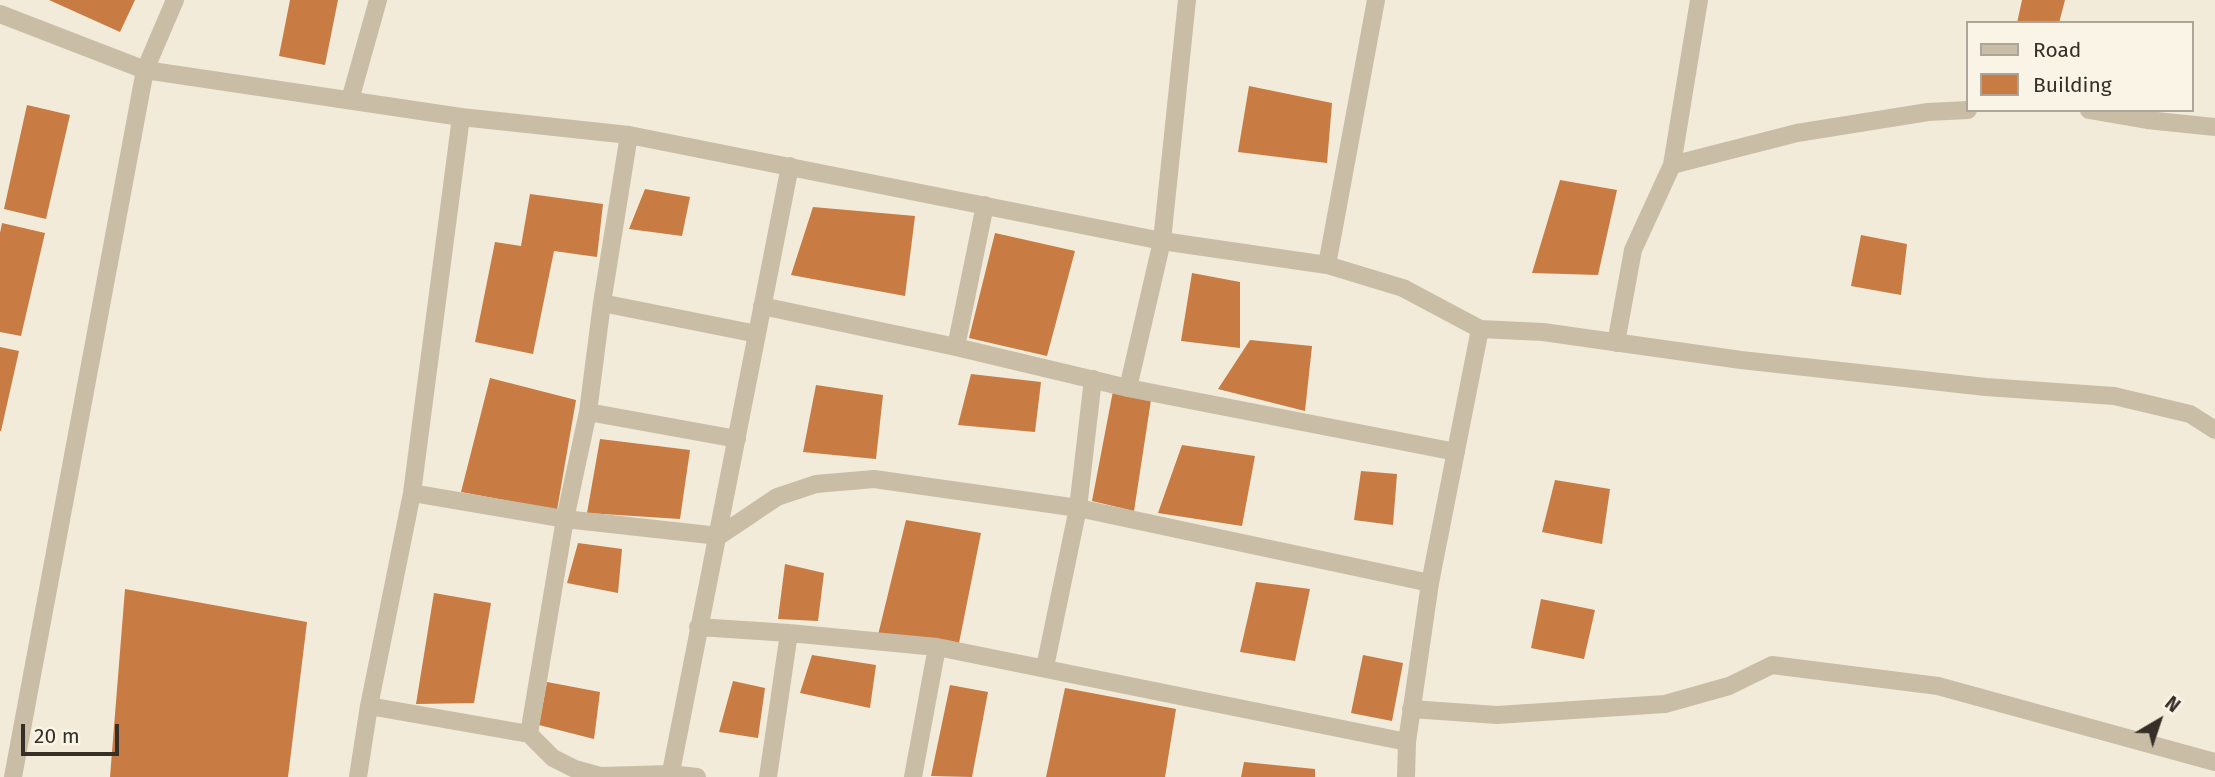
<!DOCTYPE html>
<style>
body{margin:0}
#map{position:relative;width:2215px;height:777px;overflow:hidden;background:#f2ebda;font-family:"Fira Sans",sans-serif}
canvas{display:block}
.legend{position:absolute;left:1966px;top:21px;width:228px;height:91px;box-sizing:border-box;background:#faf4e7;border:2px solid #aca59a;margin:0;padding:9px 12px;list-style:none;font-size:21px;color:#362f27}
.legend li{display:flex;align-items:center;gap:14px;height:35px}
.legend b{width:35px;border:2px solid #aca59a}
.north{position:absolute;left:2124px;top:686px;width:70px;height:70px;-webkit-text-stroke:5px #faf4e7;paint-order:stroke;rotate:39deg;font-size:19px;font-weight:700;line-height:28px;text-align:center;color:#362f27}
.north::after{content:'';display:block;margin:auto;width:24px;height:32px;background:#362f27;clip-path:polygon(50% 0,100% 100%,50% 72%,0 100%)}
.scale{position:absolute;left:21px;top:724px;width:98px;height:32px;box-sizing:border-box;border:4px solid #362f27;border-top:0;padding-left:9px;font-size:21px;line-height:24px;white-space:nowrap;color:#362f27;-webkit-text-stroke:5px #faf4e7;paint-order:stroke}
</style>
<div id="map">
<canvas width="2215" height="777"></canvas>
<ul class="legend">
<li><b style="height:9px;background:#cabda6"></b>Road</li>
<li><b style="height:19px;background:#c87b42"></b>Building</li>
</ul>
<div class="north">N</div>
<div class="scale">20 m</div>
</div>
<script>
const g = document.querySelector('canvas').getContext('2d');
g.lineJoin = 'round';
function fill(path, color) { g.fillStyle = color; g.fill(path, 'evenodd'); }
const poly = rows => new Path2D(rows.map(r => 'M' + r).join(''));
function strokePath(path, color, width, dash) { g.strokeStyle = color; g.lineWidth = width; g.lineCap = dash ? 'butt' : 'round'; g.setLineDash(dash || []); g.stroke(path); }
fill(poly([
 [49,0,135,0,120,32],
 [290,0,338,0,325,65,279,56],
 [2022,0,2065,0,2059,23,2017,23],
 [1249,86,1332,103,1327,163,1238,152],
 [27,105,70,115,46,219,4,209],
 [1560,180,1617,190,1598,275,1532,273],
 [645,189,690,197,682,236,629,229],
 [530,194,603,204,597,257,554,251,533,354,475,342,495,242,521,246],
 [813,207,915,216,905,296,791,275],
 [2,223,45,233,21,336,0,332,0,233],
 [995,233,1075,251,1047,356,969,338],
 [1861,235,1907,244,1901,295,1851,286],
 [1192,273,1240,282,1240,348,1181,341],
 [1250,340,1312,346,1305,411,1218,389],
 [0,347,19,351,1,431,0,431],
 [971,374,1041,382,1035,432,958,425],
 [490,378,576,400,557,510,461,492],
 [816,385,883,395,876,459,803,452],
 [1113,391,1151,400,1134,511,1092,501],
 [600,439,690,450,680,519,587,513],
 [1182,445,1255,456,1242,526,1158,513],
 [1361,471,1397,474,1393,525,1354,520],
 [1555,480,1610,489,1602,544,1542,532],
 [906,520,981,533,959,643,878,635],
 [578,543,622,549,618,593,567,583],
 [785,564,824,573,818,621,778,619],
 [1256,582,1310,589,1295,661,1240,652],
 [125,589,307,622,288,777,110,777],
 [434,593,491,603,474,703,416,704],
 [1541,599,1595,610,1584,659,1531,648],
 [812,655,876,665,870,708,800,693],
 [1363,655,1403,663,1392,721,1351,713],
 [733,681,765,688,758,738,719,732],
 [547,682,600,692,594,739,539,725],
 [950,685,988,692,972,777,931,776],
 [1065,688,1176,709,1165,777,1046,777],
 [1244,762,1315,769,1315,777,1241,777]
]), '#c87b42');
strokePath(poly([
 [0,14,145,70,461,117,629,135,1162,241,1327,265,1403,288,1480,329,1543,332,1741,360,1986,387,2114,396,2190,414,2215,430],
 [350,100,378,0],
 [2089,110,2147,120,2215,127],
 [1672,165,1797,133,1928,112,1968,110],
 [1327,265,1376,0],
 [602,303,757,334],
 [762,306,956,347,1128,388,1456,452],
 [1616,343,1633,250,1672,165,1699,0],
 [956,347,985,205],
 [1128,388,1162,241,1187,0],
 [588,412,737,439],
 [412,493,565,519,719,536,777,497,816,484,874,479,1078,508,1430,583],
 [698,627,789,633,937,647,1407,742],
 [1045,667,1078,508,1093,379],
 [369,706,529,734,553,758,575,769,600,776,670,774,697,777],
 [1411,709,1497,715,1665,704,1729,686,1772,665,1938,686,2215,762],
 [529,734,565,519,588,412,602,303,629,135],
 [13,777,145,70,175,0],
 [358,777,369,706,412,493,461,117],
 [670,777,790,166],
 [768,777,789,633],
 [913,777,937,647],
 [1406,777,1407,742,1430,583,1480,329]
]), '#cabda6', 18);
</script>
